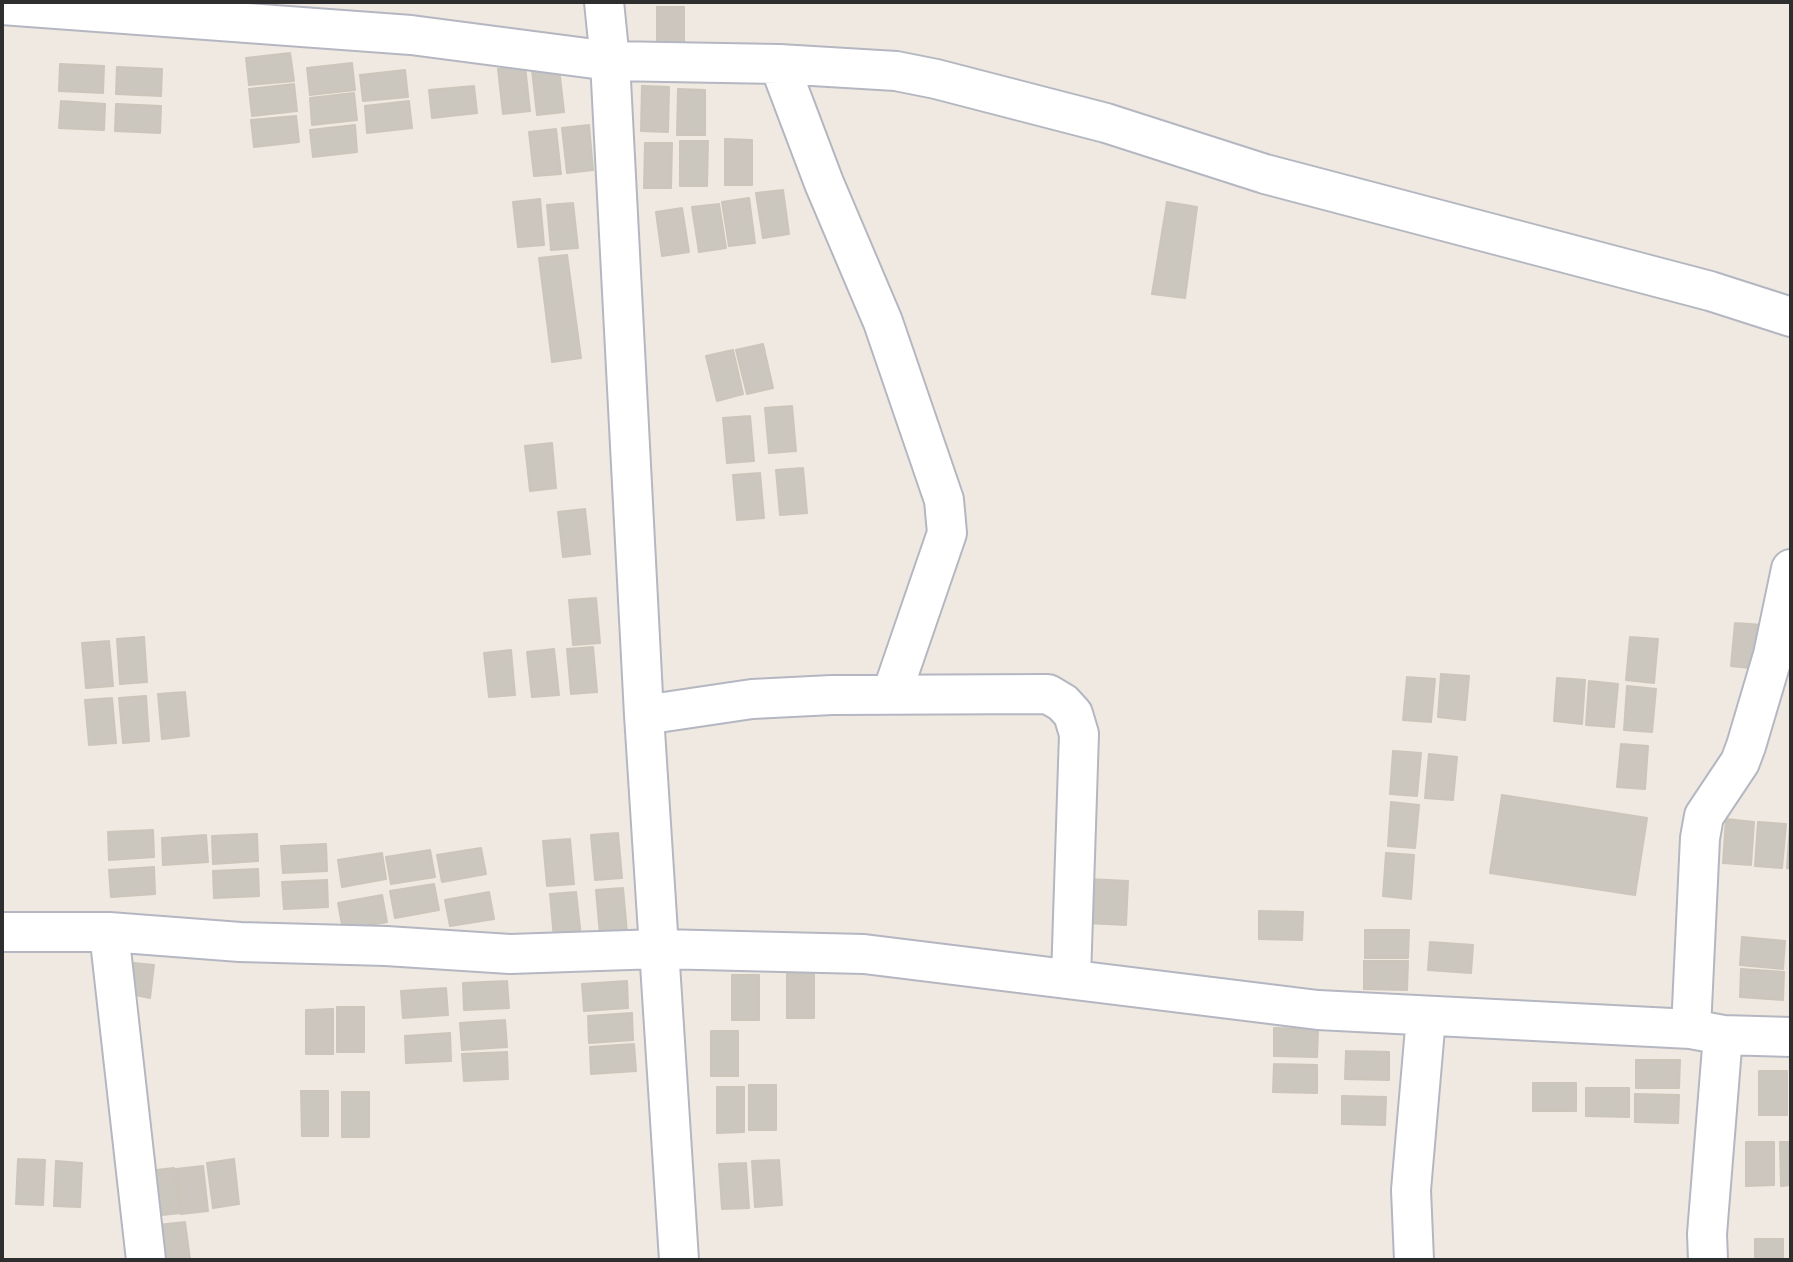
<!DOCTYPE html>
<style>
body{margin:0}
#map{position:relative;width:1793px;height:1262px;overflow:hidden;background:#efe9e1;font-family:"Varela Round",sans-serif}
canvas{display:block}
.frame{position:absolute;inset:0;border:4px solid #2e2e2e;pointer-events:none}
</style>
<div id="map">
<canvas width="1793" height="1262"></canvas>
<div class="frame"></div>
</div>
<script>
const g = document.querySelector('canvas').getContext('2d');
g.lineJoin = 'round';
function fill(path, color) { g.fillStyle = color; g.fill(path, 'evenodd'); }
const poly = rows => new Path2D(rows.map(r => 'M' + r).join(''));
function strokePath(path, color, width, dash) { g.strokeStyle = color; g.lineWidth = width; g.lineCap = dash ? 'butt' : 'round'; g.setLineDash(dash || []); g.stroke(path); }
const building = poly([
 [657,7,684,7,684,52,657,52,657,7],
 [290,53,294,81,249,85,246,58,290,53],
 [352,63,355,90,310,95,307,68,352,63],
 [60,64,104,66,103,93,59,91,60,64],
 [525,66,530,111,503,114,498,69,525,66],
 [117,67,162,69,161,96,116,94,117,67],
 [559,68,564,112,537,115,532,70,559,68],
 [405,70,408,97,363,101,360,75,405,70],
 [294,84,297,111,252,116,249,89,294,84],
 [474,86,477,113,432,118,429,90,474,86],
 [642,86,669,87,668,132,641,131,642,86],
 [678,89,705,90,705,135,677,135,678,89],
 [354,93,357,120,312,125,310,98,354,93],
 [61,101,105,104,104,130,59,128,61,101],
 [409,101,412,128,367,133,365,106,409,101],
 [116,104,161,106,160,133,115,131,116,104],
 [296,116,299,142,254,147,251,120,296,116],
 [355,125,357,152,313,157,310,130,355,125],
 [589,125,593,170,567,173,562,128,589,125],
 [556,129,561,174,534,176,529,132,556,129],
 [725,139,752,140,752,185,725,185,725,139],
 [680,141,708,141,707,186,680,186,680,141],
 [645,143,672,143,671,188,644,188,645,143],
 [783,190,789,234,763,238,756,193,783,190],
 [749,198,755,243,729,246,722,202,749,198],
 [540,199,544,245,518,247,513,202,540,199],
 [1167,202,1197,207,1185,298,1152,294,1167,202],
 [573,203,578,248,551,250,547,205,573,203],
 [719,204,726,248,699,252,692,207,719,204],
 [682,208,689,252,662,256,656,212,682,208],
 [567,255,581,358,552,362,539,258,567,255],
 [763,344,773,388,747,394,736,350,763,344],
 [733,350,743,394,717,401,706,356,733,350],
 [792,406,796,451,769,453,765,408,792,406],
 [750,416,754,461,727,463,723,418,750,416],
 [552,443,556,488,530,491,525,446,552,443],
 [803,468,807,513,780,515,776,470,803,468],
 [760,473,764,518,737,520,733,475,760,473],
 [585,509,590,554,563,557,558,512,585,509],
 [596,598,600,643,573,645,569,600,596,598],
 [1735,623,1763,625,1759,669,1731,666,1735,623],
 [144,637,147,682,120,684,117,639,144,637],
 [1630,637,1658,639,1654,683,1626,680,1630,637],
 [109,641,113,686,86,688,82,643,109,641],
 [593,647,597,692,571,694,567,649,593,647],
 [554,649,559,695,532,697,527,652,554,649],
 [511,650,515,695,489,697,484,653,511,650],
 [1441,674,1469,676,1465,720,1438,717,1441,674],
 [1407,677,1435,679,1431,722,1403,720,1407,677],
 [1557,678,1585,680,1582,724,1554,721,1557,678],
 [1589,681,1618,684,1614,727,1586,725,1589,681],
 [1627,686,1656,689,1652,732,1624,730,1627,686],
 [185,692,189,736,162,739,158,694,185,692],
 [146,696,149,741,123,743,119,698,146,696],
 [112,698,116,743,89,745,85,700,112,698],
 [1621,744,1648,746,1645,789,1617,787,1621,744],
 [1393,751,1421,753,1417,796,1390,794,1393,751],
 [1429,754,1457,757,1453,800,1425,798,1429,754],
 [1502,795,1647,818,1635,895,1490,873,1502,795],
 [1391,802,1419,805,1415,848,1388,846,1391,802],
 [1726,819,1754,822,1751,865,1723,863,1726,819],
 [1758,822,1786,824,1782,868,1755,866,1758,822],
 [1790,825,1791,825,1791,869,1787,868,1790,825],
 [153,830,154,857,109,860,108,832,153,830],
 [618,833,622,878,595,880,591,835,618,833],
 [257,834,258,861,213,864,212,836,257,834],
 [206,835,208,862,163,865,162,838,206,835],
 [570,839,574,884,547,886,543,841,570,839],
 [326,844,327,871,283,873,281,846,326,844],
 [481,848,486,874,442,882,437,855,481,848],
 [430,850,435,877,391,884,386,857,430,850],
 [382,853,386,879,342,887,338,860,382,853],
 [1386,853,1414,855,1411,899,1383,896,1386,853],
 [154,867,155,894,111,897,109,870,154,867],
 [258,869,259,896,214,898,213,871,258,869],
 [1087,879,1128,881,1126,925,1086,923,1087,879],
 [327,880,328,907,284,909,282,882,327,880],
 [434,884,439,910,395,918,390,891,434,884],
 [623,888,627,933,600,935,596,890,623,888],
 [489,892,494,919,450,926,445,900,489,892],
 [576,892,581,937,554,939,550,894,576,892],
 [382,895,387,922,343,930,338,903,382,895],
 [1259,911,1303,912,1302,940,1259,939,1259,911],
 [1365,930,1409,930,1408,958,1365,958,1365,930],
 [1742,937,1785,941,1783,969,1740,965,1742,937],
 [1430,942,1473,945,1471,973,1428,970,1430,942],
 [1364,961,1408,961,1407,990,1364,989,1364,961],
 [123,962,154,965,150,998,121,992,123,962],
 [1741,969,1784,972,1783,1000,1740,997,1741,969],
 [787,973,814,973,814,1018,787,1018,787,973],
 [732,975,759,975,759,1020,732,1020,732,975],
 [507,981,509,1008,464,1010,463,983,507,981],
 [627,981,628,1008,584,1011,582,984,627,981],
 [446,988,448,1015,403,1018,401,991,446,988],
 [337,1007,364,1007,364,1052,337,1052,337,1007],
 [333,1009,333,1054,306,1054,306,1010,333,1009],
 [632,1013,633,1040,589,1043,588,1016,632,1013],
 [505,1020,507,1047,462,1050,460,1023,505,1020],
 [1274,1028,1318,1029,1317,1057,1274,1056,1274,1028],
 [711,1031,738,1031,738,1076,711,1076,711,1031],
 [450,1033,451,1061,406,1063,405,1036,450,1033],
 [634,1044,636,1071,591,1074,590,1047,634,1044],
 [1346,1051,1389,1052,1389,1080,1345,1079,1346,1051],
 [507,1052,508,1079,464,1081,462,1054,507,1052],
 [1636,1060,1680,1060,1679,1088,1636,1088,1636,1060],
 [1274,1064,1317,1065,1317,1093,1273,1092,1274,1064],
 [1759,1071,1787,1071,1787,1115,1759,1115,1759,1071],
 [1533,1083,1576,1083,1576,1111,1533,1111,1533,1083],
 [749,1085,776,1085,776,1130,749,1130,749,1085],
 [717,1087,744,1087,744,1132,717,1133,717,1087],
 [1586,1088,1629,1088,1629,1117,1586,1116,1586,1088],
 [301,1091,328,1091,328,1136,302,1136,301,1091],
 [342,1092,369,1092,369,1137,342,1137,342,1092],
 [1635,1094,1679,1095,1678,1123,1635,1122,1635,1094],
 [1342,1096,1386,1097,1385,1125,1342,1124,1342,1096],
 [1746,1142,1774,1142,1774,1185,1746,1186,1746,1142],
 [1780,1142,1791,1142,1791,1185,1781,1186,1780,1142],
 [18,1159,45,1160,43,1205,16,1204,18,1159],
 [234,1159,239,1204,213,1208,207,1163,234,1159],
 [779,1160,782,1205,755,1207,752,1161,779,1160],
 [56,1161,82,1163,80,1207,54,1206,56,1161],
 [746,1163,749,1208,722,1209,719,1164,746,1163],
 [203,1166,208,1211,181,1214,176,1169,203,1166],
 [174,1168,180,1213,153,1216,147,1171,174,1168],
 [185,1222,190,1260,163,1260,158,1225,185,1222],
 [1755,1239,1783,1239,1783,1260,1755,1260,1755,1239]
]);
fill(building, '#cbc7bf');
strokePath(building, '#cbc5ba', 2);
const minor = poly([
 [604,2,610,61,644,715,679,1260],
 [2,5,411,35,610,61,779,64,896,71,936,79,1106,123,1265,174,1710,291,1791,317],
 [779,64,824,183,883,322,944,500,947,533,892,693],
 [644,715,752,699,832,695,1048,694,1063,703,1073,714,1079,734,1071,978],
 [2,932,109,932,240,942,386,946,510,954,659,949,864,954,1318,1010,1691,1029,1723,1035,1791,1037],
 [109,932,146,1260],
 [1691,1029,1700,838,1704,816,1740,762,1746,746,1773,655,1791,569],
 [1414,1260,1411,1190,1426,1017],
 [1708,1260,1707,1234,1723,1035]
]);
strokePath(minor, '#b4b7c1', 42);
strokePath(minor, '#fff', 38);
</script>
